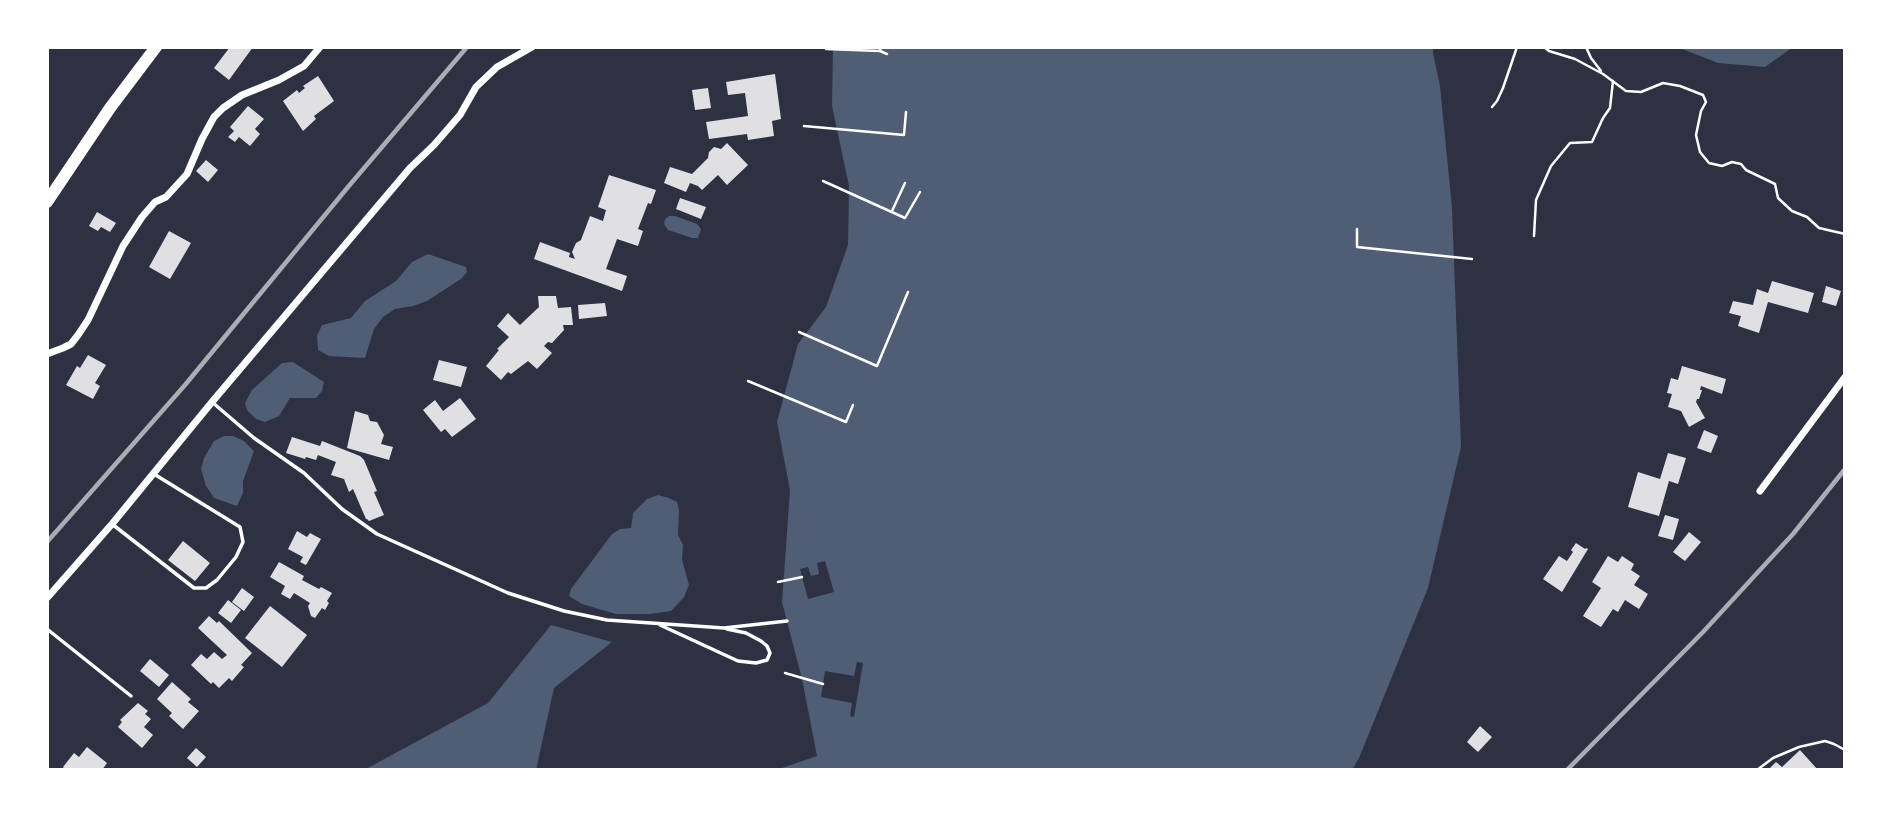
<!DOCTYPE html>
<style>
body{margin:0}
#map{position:relative;width:1892px;height:817px;overflow:hidden;background:#2d3142;font-family:"PT Serif",serif}
canvas{display:block}
.frame{position:absolute;inset:0;border:49px solid #fff;pointer-events:none}
</style>
<div id="map">
<canvas width="1892" height="817"></canvas>
<div class="frame"></div>
</div>
<script>
const g = document.querySelector('canvas').getContext('2d');
g.lineJoin = 'round';
function fill(path, color) { g.fillStyle = color; g.fill(path, 'evenodd'); }
const poly = rows => new Path2D(rows.map(r => 'M' + r).join(''));
function strokePath(path, color, width, dash) { g.strokeStyle = color; g.lineWidth = width; g.lineCap = dash ? 'butt' : 'round'; g.setLineDash(dash || []); g.stroke(path); }
fill(poly([
 [833,47,1433,47,1433,53,1440,86,1452,208,1461,447,1428,588,1359,758,1352,770,776,770,817,756,802,679,782,602,790,490,777,422,798,344,826,307,848,245,849,186,832,106],
 [1677,47,1793,47,1765,67,1718,63],
 [669,216,675,216,697,224,701,229,698,238,692,238,668,230,664,224,665,219],
 [428,254,466,267,467,272,461,279,427,301,413,306,395,309,383,317,374,329,365,358,329,356,318,350,317,336,322,325,351,318,365,301,396,281,412,262],
 [293,362,324,382,322,391,316,398,290,398,279,416,265,422,256,419,247,410,245,403,252,390,282,363],
 [224,436,233,436,244,441,254,451,243,481,243,493,237,506,214,498,206,486,201,469,204,458,214,441],
 [658,495,669,498,677,502,679,510,678,535,683,545,682,560,689,585,684,597,671,611,650,614,616,614,582,604,569,596,571,589,612,534,620,529,631,528,633,513,647,499],
 [551,625,612,642,554,688,536,770,364,770,488,703]
]), '#4f5d75');
fill(poly([
 [825,561,834,592,808,599,800,569,808,567,811,576,819,574,817,563],
 [857,662,863,663,854,717,850,716,852,703,821,697,825,671,854,676]
]), '#2d3142');
fill(poly([
 [230,47,253,47,229,80,214,68],
 [775,74,781,119,772,121,774,136,748,140,747,134,709,139,706,122,748,116,745,93,728,95,726,82],
 [318,76,334,101,314,116,316,119,303,131,283,101,297,90,299,93,305,88,303,86],
 [708,88,711,108,695,110,692,90],
 [248,106,264,119,255,129,260,134,250,146,239,137,235,142,228,137,234,131,230,127],
 [727,143,748,165,727,185,718,175,702,190,698,186,690,183,686,192,664,183,670,167,692,174,708,158,709,152,714,147,721,149],
 [206,160,218,170,208,182,196,171],
 [609,175,656,190,651,204,648,203,638,229,643,231,638,246,617,239,606,269,627,276,622,291,534,259,540,242,570,253,569,257,575,259,572,252,576,243,581,240,590,216,603,221,606,210,598,207],
 [680,198,706,207,701,219,676,209],
 [97,212,116,223,110,232,101,227,98,231,89,226],
 [169,231,191,243,170,279,149,267],
 [1772,281,1814,293,1808,313,1768,302,1759,333,1738,326,1741,316,1729,313,1733,301,1753,305,1757,289,1768,293],
 [1826,286,1841,291,1836,306,1822,302],
 [538,296,556,296,558,308,571,307,573,325,563,325,564,330,552,343,548,342,544,346,552,353,537,369,528,361,511,374,508,372,501,380,486,366,499,350,497,349,509,337,497,326,508,313,520,325,539,307],
 [605,303,607,316,579,319,578,305],
 [88,355,106,365,95,383,100,386,93,399,66,385,77,366,80,368],
 [439,360,467,367,461,387,433,380],
 [1682,366,1726,379,1722,394,1701,386,1700,390,1702,390,1699,399,1697,399,1696,402,1705,418,1689,427,1681,411,1668,407,1672,394,1667,393,1671,378,1678,380],
 [460,398,476,419,452,437,445,429,441,432,423,410,435,400,443,411],
 [355,411,368,415,370,421,377,422,384,435,381,444,393,447,389,460,347,448],
 [1704,430,1718,436,1711,453,1697,448],
 [292,437,320,446,322,441,360,456,364,460,377,491,374,492,384,515,369,521,367,519,366,519,353,489,349,492,344,479,331,475,336,462,318,455,316,460,306,457,305,459,286,453],
 [1668,453,1686,458,1678,484,1669,481,1659,516,1628,507,1638,472,1660,479],
 [1665,515,1679,519,1673,540,1658,536],
 [297,531,307,537,310,533,321,539,306,565,300,562,303,557,288,549],
 [1689,532,1701,542,1685,561,1673,552],
 [183,541,210,563,195,581,168,560],
 [1576,543,1585,549,1586,548,1588,549,1562,592,1543,579,1559,556,1567,561,1573,552,1571,550],
 [1608,556,1618,562,1622,556,1634,564,1631,570,1640,576,1634,585,1648,594,1639,609,1625,600,1618,612,1613,609,1601,627,1583,616,1601,588,1592,582],
 [279,562,304,576,302,580,319,589,321,587,332,593,327,601,329,603,325,610,322,608,315,618,311,616,308,606,310,603,294,593,290,599,281,594,285,586,270,577],
 [242,588,254,597,244,611,232,602],
 [228,600,241,610,231,623,218,613],
 [270,606,307,635,282,667,245,638],
 [209,616,217,623,219,621,252,653,241,665,244,667,232,681,229,678,219,688,213,682,211,684,191,665,201,654,207,659,214,652,222,659,227,655,198,628],
 [150,659,169,675,159,687,140,671],
 [172,682,191,699,188,702,199,711,183,729,169,716,172,713,157,699],
 [138,703,148,711,145,714,151,719,144,727,153,735,142,748,118,727,122,722,120,720],
 [1480,726,1492,737,1478,752,1467,742],
 [87,747,107,763,102,770,65,770,63,767,74,753,79,757],
 [196,748,206,757,197,767,187,758],
 [1800,750,1818,770,1768,770,1776,762,1782,767]
]), '#e0e0e3');
strokePath(poly([
 [1544,47,1549,51,1575,59,1603,74,1626,91,1641,92,1663,83,1680,86,1703,95,1706,102,1701,111,1696,135,1700,152,1709,163,1722,166,1732,162,1741,164,1746,170,1775,184,1778,198,1792,211,1807,217,1819,228,1845,234],
 [1586,47,1591,58,1601,71],
 [826,49,880,51,881,47],
 [880,51,887,54],
 [1492,107,1497,101,1503,88,1517,47],
 [804,126,904,135,906,112],
 [823,181,905,218,920,192],
 [892,211,905,183],
 [1357,229,1357,247,1472,259],
 [1534,236,1536,200,1551,166,1570,143,1592,142,1603,118,1610,108,1613,81],
 [799,332,877,366,908,292],
 [748,381,846,422,853,405],
 [778,582,802,577],
 [785,673,823,684],
 [1757,770,1773,758,1799,747,1825,741,1834,744,1845,750]
]), '#fff', 2.5);
strokePath(poly([
 [212,402,254,438,304,473,342,509,377,534,508,593,564,611,607,620,724,628,787,621],
 [112,524,194,588,206,588,217,580,236,557,243,542,240,527,154,474],
 [660,625,738,661,756,663,767,660,770,653,767,646,761,641,746,633,727,629],
 [47,629,131,696]
]), '#fff', 3.5);
strokePath(poly([
 [47,354,63,348,71,344,78,335,88,320,123,246,142,217,155,202,166,197,187,174,202,139,214,117,223,108,242,95,279,80,304,66,320,47],
 [1760,491,1845,377],
 [47,598,112,524,212,402,410,168,434,145,460,115,476,87,497,67,532,47]
]), '#fff', 7);
strokePath(poly([
 [47,202,110,108,156,47]
]), '#fff', 12);
strokePath(poly([
 [47,542,185,385,348,187,467,47],
 [1567,770,1703,632,1793,534,1845,469]
]), '#abadb3', 4.5);
</script>
